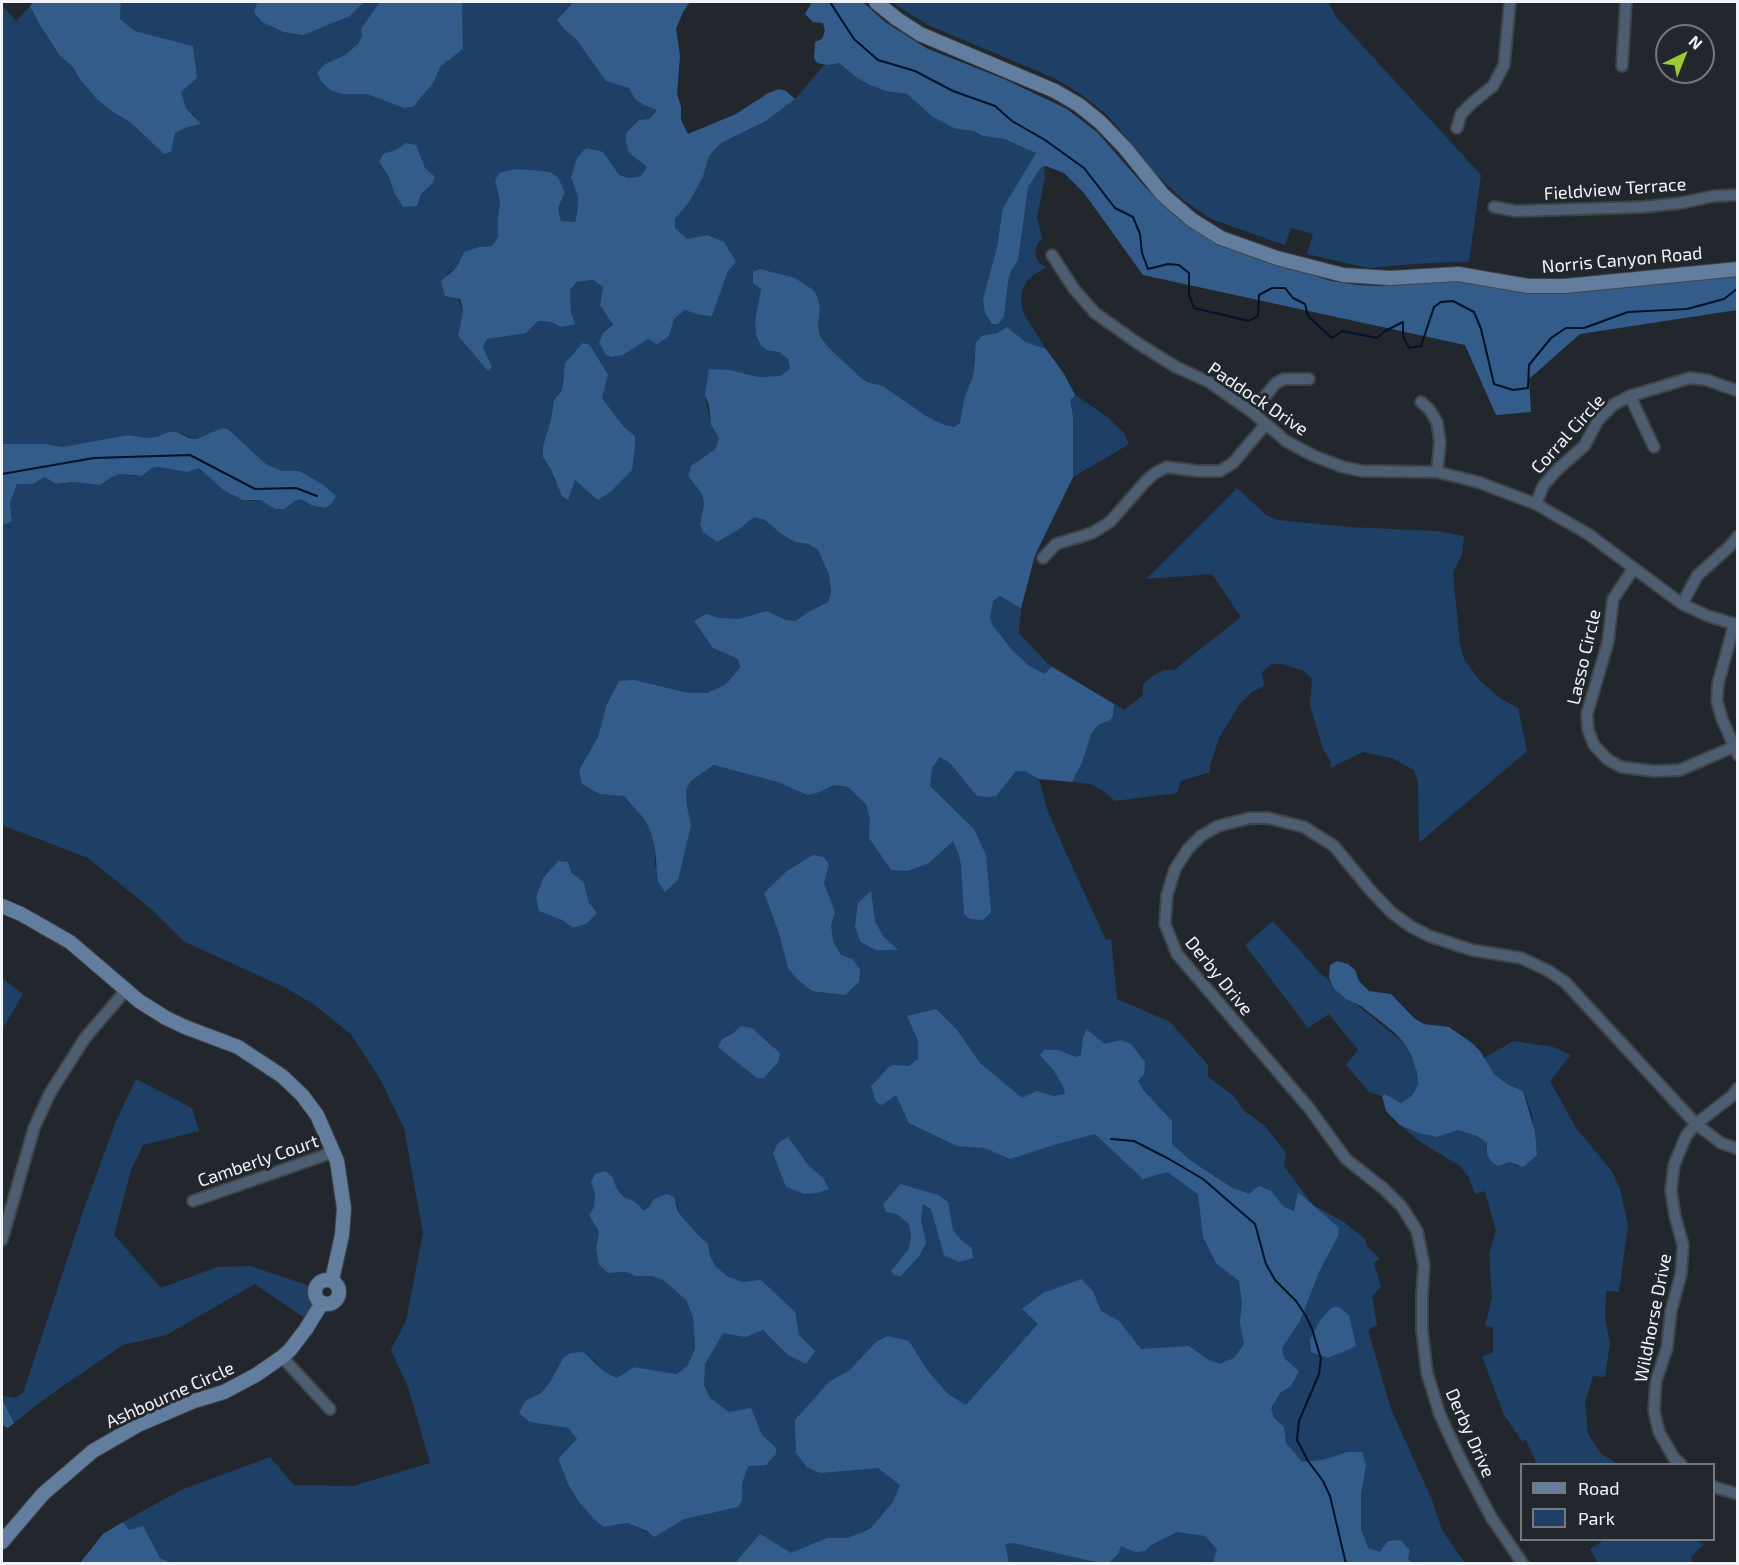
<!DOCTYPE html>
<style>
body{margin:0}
#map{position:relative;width:1739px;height:1565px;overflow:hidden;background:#22272d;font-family:"Exo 2",sans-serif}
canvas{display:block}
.frame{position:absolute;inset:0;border:3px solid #f0f3f7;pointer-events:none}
.legend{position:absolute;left:1520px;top:1463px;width:195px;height:78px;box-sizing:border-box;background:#22272d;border:2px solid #74797e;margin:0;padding:8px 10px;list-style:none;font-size:18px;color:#f0f3f7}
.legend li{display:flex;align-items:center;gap:12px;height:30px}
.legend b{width:30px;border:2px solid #74797e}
.north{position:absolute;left:1655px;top:24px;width:60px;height:60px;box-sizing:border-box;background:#22272d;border:2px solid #74797e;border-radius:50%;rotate:43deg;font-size:16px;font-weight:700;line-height:24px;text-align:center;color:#f0f3f7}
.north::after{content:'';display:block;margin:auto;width:21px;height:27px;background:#9acb35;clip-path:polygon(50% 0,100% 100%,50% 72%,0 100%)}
</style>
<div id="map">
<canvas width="1739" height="1565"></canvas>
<div class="frame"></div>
<ul class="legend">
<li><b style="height:8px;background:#627d9e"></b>Road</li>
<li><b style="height:16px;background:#1e4067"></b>Park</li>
</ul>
<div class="north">N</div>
</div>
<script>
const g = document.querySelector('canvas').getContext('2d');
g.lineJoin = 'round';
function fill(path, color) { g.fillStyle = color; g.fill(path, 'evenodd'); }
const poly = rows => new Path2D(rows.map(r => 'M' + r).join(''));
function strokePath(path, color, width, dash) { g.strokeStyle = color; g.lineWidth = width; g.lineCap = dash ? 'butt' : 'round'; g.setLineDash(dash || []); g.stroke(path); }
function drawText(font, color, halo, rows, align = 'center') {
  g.font = font + ' "Exo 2",sans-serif'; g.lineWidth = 6; g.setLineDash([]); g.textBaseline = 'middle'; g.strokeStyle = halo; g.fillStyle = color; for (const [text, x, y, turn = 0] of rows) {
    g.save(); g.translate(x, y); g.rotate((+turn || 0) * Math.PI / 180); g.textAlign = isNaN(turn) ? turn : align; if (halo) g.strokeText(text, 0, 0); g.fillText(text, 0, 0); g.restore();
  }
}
fill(poly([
 [121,2,257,2,254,12,350,16,364,2,380,2,358,44,345,55,325,64,343,94,367,94,404,108,413,107,434,82,440,67,463,49,462,2,573,2,561,14,565,30,576,39,606,81,629,88,635,99,644,105,658,110,629,153,646,166,647,170,640,176,629,178,619,175,603,152,571,177,578,197,578,207,575,222,561,221,558,208,565,192,558,177,550,172,495,181,500,202,498,217,498,237,492,246,479,247,464,252,457,267,446,275,463,310,458,336,473,354,492,367,483,347,487,339,499,337,537,321,551,322,561,327,571,312,570,290,577,282,593,280,603,287,600,305,613,325,604,332,623,355,648,339,669,336,674,319,685,310,699,315,712,316,728,271,707,235,687,239,674,228,675,219,690,201,703,177,709,156,721,143,766,121,795,99,825,64,839,63,857,78,870,85,885,91,907,94,956,129,973,131,983,136,1004,139,1036,153,1021,180,1000,229,997,247,983,299,1028,175,1043,155,1045,177,1037,217,1042,239,1037,244,1035,253,1039,263,1046,267,1029,278,1022,290,1021,303,1024,314,1046,349,1064,374,1075,395,1106,416,1123,432,1129,444,1073,477,1035,555,1021,608,1019,633,1048,664,1124,710,1143,695,1143,685,1152,676,1164,670,1174,670,1241,617,1212,574,1146,579,1237,488,1266,515,1278,520,1348,527,1437,531,1464,536,1462,554,1453,572,1460,645,1464,659,1480,681,1500,698,1518,708,1527,751,1419,843,1418,782,1414,770,1392,758,1363,752,1330,768,1331,762,1323,749,1310,705,1312,679,1304,671,1282,664,1272,664,1262,672,1264,686,1252,692,1239,705,1219,738,1210,765,1210,772,1181,781,1177,793,1115,801,1102,790,1090,784,1072,782,1082,763,1088,739,1039,779,1047,809,1065,851,1106,940,1111,939,1117,999,1170,1022,1208,1065,1208,1077,1234,1096,1244,1111,1264,1125,1286,1153,1284,1166,1313,1205,1344,1222,1365,1239,1367,1246,1380,1259,1374,1263,1381,1287,1372,1296,1377,1325,1368,1330,1391,1409,1432,1500,1442,1530,1465,1563,171,1564,160,1558,143,1527,129,1531,123,1522,181,1490,270,1457,294,1485,353,1486,430,1463,408,1387,391,1350,406,1321,423,1233,404,1128,381,1081,351,1034,313,1004,284,987,185,942,150,908,88,858,2,825,2,524,6,524,12,521,10,503,17,484,32,484,45,477,57,484,73,482,100,485,112,477,120,474,134,476,142,476,152,468,159,467,187,472,199,468,223,490,250,501,260,500,275,509,284,509,295,501,302,499,311,505,299,471,282,471,266,464,228,429,222,428,197,439,176,432,168,432,159,436,148,438,128,435,62,447,46,444,2,444,2,5,16,21,30,6,48,39,59,55,73,67,79,78,113,112,130,122,164,154,171,152,175,133,188,127,195,116,186,108,181,91,197,78,193,46,135,31,120,19],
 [406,143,425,168,432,184,421,194,394,192,388,175,379,162,383,154,395,150],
 [760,269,795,278,820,309,818,325,820,336,829,348,849,368,867,382,883,386,925,416,942,424,954,427,960,423,964,399,973,376,974,356,989,334,854,792,849,787,834,785,817,793,807,795,777,782,715,765,691,781,686,790,687,806,691,826,655,867,655,849,651,833,645,820,624,796,579,770,598,737,606,706,634,680,689,693,707,693,726,684,740,666,738,659,713,648,714,616,720,618,739,619,767,612,786,620,795,621,810,611,828,602,831,592,829,575,818,550,808,544,795,542,781,534,765,520,754,517,741,528,700,524,704,504,702,494,688,476,697,461,715,449,719,438,711,425,705,395,731,370,758,377,780,376,790,369,788,359,779,352,769,351,761,346,756,335,755,321,761,289],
 [590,345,608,375,602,398,624,427,592,493,575,480,555,482,551,470,543,457,543,446,551,419,554,400,562,390,563,375],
 [813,855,829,864,824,883,826,891,788,968,786,955,764,893],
 [558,861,584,883,589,903,573,928,562,920,540,911,536,897,543,878],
 [741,1026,752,1028,774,1047,727,1053,718,1047,722,1039,732,1034],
 [613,1178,617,1189,625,1197,634,1201,644,1210,649,1207,677,1203,678,1212,698,1235,708,1244,710,1256,716,1267,651,1534,627,1523,604,1527,579,1502,568,1484,558,1459,578,1439,568,1428,530,1422,525,1401,541,1393,550,1382,563,1358,593,1359,604,1371,617,1378,634,1367,677,1374,688,1365,695,1348,693,1317,686,1300,663,1280,651,1276,636,1276,626,1272,608,1273,599,1265,596,1249,599,1232,589,1215,594,1207,595,1193],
 [891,2,1328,2,1337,18,1481,175,1469,262,1427,263,1368,268,1307,254,1313,234,1291,228,1285,245,1211,219,1182,199,1167,185,1145,163,1129,140,1106,114,1081,94,1054,78,928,25],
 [1273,921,1319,972,1330,982,1334,989,1346,999,1356,1004,1405,1044,1411,1055,1417,1072,1418,1084,1412,1096,1401,1103,1385,1094,1382,1096,1369,1092,1346,1065,1358,1050,1329,1014,1308,1028,1245,945],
 [2,978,23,994,2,1030],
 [1514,1041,1553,1047,1571,1055,1550,1081,1576,1128,1611,1170,1620,1189,1628,1225,1619,1292,1606,1291,1605,1319,1610,1343,1605,1377,1593,1376,1585,1402,1588,1434,1601,1454,1618,1464,1537,1464,1526,1440,1522,1441,1504,1415,1482,1356,1493,1353,1493,1327,1485,1326,1492,1297,1489,1253,1496,1231,1485,1191,1475,1194,1468,1176,1460,1166,1419,1141,1400,1125,1421,1134,1437,1137,1458,1130,1477,1136,1487,1143,1487,1154,1498,1166,1509,1162,1517,1166,1537,1155,1535,1131,1531,1111,1523,1091,1507,1084,1495,1075,1484,1058],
 [136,1079,192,1108,199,1131,143,1145,131,1170,114,1235,161,1288,217,1267,250,1266,310,1286,313,1306,306,1319,255,1284,166,1335,123,1345,44,1399,14,1423,2,1396,15,1398,23,1393,86,1203,117,1119],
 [1604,1540,1695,1540,1704,1544,1691,1557,1693,1563,1598,1563,1590,1549]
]), '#1e4067');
fill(poly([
 [34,2,121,2,120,19,135,31,193,46,197,78,181,92,186,108,201,124,188,127,175,133,171,152,164,154,130,122,113,112,97,99,79,78,73,67,59,55,40,25,30,6],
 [257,2,364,2,350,16,303,35,284,32,262,22,254,12],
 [380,2,462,2,463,49,440,67,434,82,413,107,404,108,367,94,343,94,330,90,322,82,317,73,325,64,345,55,358,44,362,36,361,29],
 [573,2,690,2,683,12,676,29,680,55,677,94,681,107,681,120,688,134,736,114,768,93,779,89,786,91,795,99,766,121,721,143,709,156,703,177,690,201,675,219,675,228,687,239,707,235,724,242,736,262,728,271,712,316,699,315,685,310,674,319,669,336,657,344,648,339,623,355,612,357,606,355,599,342,604,332,613,325,600,305,603,287,593,280,577,282,570,290,571,312,575,324,561,327,551,322,538,321,526,333,487,339,483,347,492,367,488,371,458,336,463,310,460,299,445,296,441,281,457,267,464,252,479,247,492,246,498,237,498,217,500,202,495,181,499,173,515,169,532,170,550,172,558,177,565,192,558,208,561,221,575,222,578,207,578,197,571,177,577,158,586,148,603,152,619,175,629,178,640,176,646,170,646,166,629,153,626,142,626,133,639,120,650,119,657,110,644,105,635,99,629,88,606,81,576,39,565,30,557,20],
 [812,2,863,2,885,22,926,48,1004,79,1067,109,1098,133,1146,188,1181,221,1208,238,1277,264,1331,281,1357,285,1380,286,1446,280,1558,292,1596,290,1737,274,1737,310,1580,334,1529,379,1531,412,1496,415,1465,345,1143,275,1084,193,1064,173,1046,166,1041,167,1028,187,1018,260,1011,271,1008,281,1004,316,998,324,992,324,985,313,983,299,997,247,1003,208,1036,153,1004,139,983,136,973,131,956,129,933,117,907,94,885,91,870,85,857,78,839,63,827,65,817,63,814,58,815,42,822,39,825,31,823,23,813,22,805,14],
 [406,143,416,145,425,168,435,177,432,184,421,194,417,206,403,207,394,192,388,175,379,162,383,154,395,150],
 [760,269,795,278,813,290,817,296,820,309,818,325,820,336,829,348,859,376,867,382,883,386,926,416,942,424,954,427,960,423,964,399,973,376,976,343,982,336,997,333,1007,327,1025,342,1046,349,1064,374,1075,395,1070,400,1073,417,1073,477,1035,555,1021,608,1000,596,993,601,990,618,993,626,1012,650,1028,665,1044,674,1052,667,1114,704,1113,716,1110,720,1098,725,1091,734,1082,763,1072,782,1039,779,1025,771,1016,771,996,796,988,797,977,796,950,763,940,757,932,768,930,786,974,829,986,855,991,912,983,920,970,919,964,914,961,865,959,855,953,841,929,863,907,871,891,870,869,838,870,818,866,804,848,787,834,785,817,793,807,795,777,782,714,765,691,781,686,790,687,806,691,825,678,880,665,892,658,882,655,849,651,833,645,820,624,796,600,794,582,784,579,770,598,737,606,706,619,681,634,680,689,693,707,693,726,684,740,667,738,659,713,648,694,621,706,614,720,618,739,619,767,611,786,620,795,621,810,611,828,602,831,592,829,575,818,550,808,544,795,542,781,534,765,520,754,517,741,528,717,542,703,532,700,524,704,504,702,494,688,476,691,466,715,449,719,438,711,425,709,405,705,395,709,369,731,370,758,377,780,376,790,369,788,359,779,352,769,351,761,346,756,335,755,321,761,289,753,283,753,272],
 [583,343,590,345,608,375,602,398,624,427,635,436,635,446,632,470,610,492,598,500,575,480,568,500,562,496,551,470,543,457,543,446,551,419,554,400,562,390,565,363],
 [222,428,228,429,266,464,282,471,299,471,322,484,336,496,330,505,325,508,311,505,301,499,295,501,284,509,275,509,260,500,243,500,223,490,199,468,187,472,159,467,152,468,142,476,120,474,112,477,100,485,73,482,56,484,45,477,33,484,17,484,10,503,12,521,6,524,2,524,2,444,46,444,62,447,128,435,148,438,159,436,168,432,176,432,189,438,197,439],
 [813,855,823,857,829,864,824,883,835,912,831,925,833,941,841,955,852,959,860,969,859,982,845,995,812,991,797,979,788,968,779,934,764,893,787,871],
 [558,861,568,862,571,872,584,883,589,903,597,913,587,923,573,928,562,920,539,911,536,897,543,878],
 [871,891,875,921,883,936,898,950,876,950,861,942,855,927,858,903],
 [1337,961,1348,964,1355,970,1359,981,1369,991,1391,994,1414,1018,1424,1024,1449,1027,1472,1043,1480,1051,1495,1075,1507,1084,1523,1091,1535,1131,1537,1155,1523,1167,1509,1162,1498,1166,1492,1162,1487,1154,1487,1143,1477,1136,1458,1130,1437,1137,1421,1134,1400,1125,1386,1111,1382,1096,1385,1094,1401,1103,1412,1096,1418,1084,1417,1072,1411,1055,1405,1044,1394,1032,1361,1006,1346,999,1334,989,1329,978,1330,965],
 [936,1009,957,1030,980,1063,1022,1098,1037,1091,1054,1096,1065,1094,1063,1086,1054,1071,1040,1055,1044,1050,1058,1050,1075,1057,1081,1055,1083,1038,1086,1029,1105,1044,1121,1040,1131,1044,1145,1062,1144,1074,1138,1081,1143,1090,1172,1121,1172,1144,1191,1161,1231,1187,1249,1194,1259,1186,1271,1191,1284,1207,1294,1211,1298,1192,1339,1228,1338,1236,1319,1272,1300,1321,1282,1348,1284,1358,1299,1371,1291,1386,1280,1393,1271,1408,1274,1418,1284,1427,1286,1443,1302,1462,1322,1460,1348,1452,1362,1452,1366,1465,1361,1495,1361,1529,1368,1548,1380,1552,1388,1541,1400,1540,1410,1550,1408,1559,1412,1563,1213,1563,1217,1549,1205,1536,1177,1532,1151,1545,1145,1551,1135,1552,1121,1546,1118,1554,1109,1563,1100,1563,1013,1543,1005,1544,1009,1563,735,1563,760,1534,791,1553,827,1538,848,1538,870,1529,893,1502,900,1485,878,1468,820,1473,807,1467,796,1453,795,1420,829,1382,850,1370,876,1342,888,1336,909,1341,927,1370,948,1394,966,1405,1038,1324,1022,1309,1043,1293,1081,1279,1093,1291,1101,1311,1119,1321,1141,1349,1189,1346,1207,1359,1220,1364,1234,1358,1244,1344,1240,1323,1242,1302,1239,1281,1216,1263,1203,1237,1198,1194,1167,1172,1143,1179,1095,1134,1057,1144,1010,1159,985,1148,957,1146,909,1123,896,1095,882,1105,876,1102,871,1086,890,1066,894,1065,909,1066,918,1059,918,1040,907,1016],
 [741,1026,752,1028,780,1053,778,1062,764,1078,757,1078,718,1047,722,1039,732,1034],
 [788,1137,808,1165,823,1178,829,1189,817,1193,805,1194,786,1187,773,1153,778,1143],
 [606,1171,613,1178,617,1189,624,1197,634,1201,644,1210,649,1207,654,1199,667,1194,674,1197,678,1212,698,1235,708,1244,710,1256,716,1267,728,1277,743,1282,761,1280,795,1312,799,1335,815,1351,806,1364,788,1355,763,1330,745,1337,723,1333,705,1364,704,1385,710,1398,729,1412,751,1408,762,1435,776,1448,776,1454,766,1465,748,1466,742,1483,742,1500,738,1507,684,1519,654,1537,647,1531,627,1523,604,1527,595,1520,579,1502,568,1484,558,1459,577,1439,568,1428,530,1422,519,1413,525,1401,541,1393,550,1382,563,1358,571,1353,583,1352,604,1371,617,1378,634,1367,677,1374,688,1365,695,1348,693,1317,686,1300,663,1280,651,1276,636,1276,626,1272,608,1273,599,1265,596,1249,599,1232,589,1215,594,1207,595,1193,591,1182,595,1174],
 [900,1184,938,1195,948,1202,953,1230,961,1240,972,1248,973,1258,959,1262,944,1255,931,1209,923,1204,921,1220,926,1243,919,1256,901,1276,894,1275,891,1271,909,1249,911,1236,909,1224,897,1214,886,1212,883,1205],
 [1339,1307,1349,1315,1356,1346,1328,1358,1311,1352,1310,1340,1319,1322,1331,1308],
 [2,1398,14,1423,8,1428,2,1425],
 [123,1522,129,1530,143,1526,160,1558,171,1563,80,1563,103,1534]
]), '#345c8b');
strokePath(poly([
 [830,2,854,39,878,60,915,71,953,91,995,106,1012,121,1045,140,1084,168,1115,208,1133,217,1140,234,1142,253,1148,269,1168,264,1179,265,1189,273,1189,294,1194,308,1249,321,1258,316,1259,295,1272,288,1285,288,1293,298,1305,304,1308,316,1332,338,1342,331,1377,338,1385,331,1403,322,1403,336,1409,348,1421,346,1434,307,1441,302,1453,301,1474,312,1481,329,1494,384,1513,390,1528,388,1529,365,1551,338,1566,328,1584,328,1628,312,1687,309,1724,299,1738,288],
 [2,474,94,458,190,455,255,489,296,488,317,496],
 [1111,1139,1134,1141,1169,1159,1203,1179,1255,1224,1266,1264,1275,1280,1296,1301,1306,1316,1312,1329,1321,1359,1319,1374,1299,1421,1297,1440,1308,1461,1323,1481,1330,1496,1346,1564]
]), '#011229', 2);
const street = poly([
 [1622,66,1626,2],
 [1457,128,1461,114,1473,102,1493,86,1504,65,1510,2],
 [1494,207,1516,211,1643,207,1681,203,1714,196,1738,195],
 [1052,255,1074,289,1095,313,1139,344,1176,367,1209,382,1252,412,1286,441,1314,456,1343,467,1362,471,1437,472,1478,482,1536,504,1588,534,1682,604,1708,616,1738,625],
 [1630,396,1654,447],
 [1421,402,1429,409,1437,422,1440,442,1437,472],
 [1252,412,1276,383,1284,379,1309,379],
 [1536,504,1543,486,1556,471,1585,445,1598,420,1613,405,1630,396,1690,378,1707,380,1738,391],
 [1043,558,1056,544,1092,533,1110,522,1145,482,1155,473,1167,467,1197,471,1220,471,1233,463,1265,425],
 [1634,568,1613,599,1608,642,1587,714,1588,730,1594,745,1607,759,1621,767,1654,771,1680,770,1738,745],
 [1682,604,1697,576,1730,546,1738,536],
 [1734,625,1718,684,1717,701,1722,719,1738,755],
 [193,1201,334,1152],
 [2,1240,34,1128,50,1093,85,1038,126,990],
 [282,1357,330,1409],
 [1681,1464,1674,1458,1659,1432,1654,1411,1656,1381,1667,1348,1671,1311,1681,1274,1683,1245,1675,1216,1671,1191,1674,1165,1686,1136,1696,1124,1732,1096,1738,1088],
 [1714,1487,1738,1494],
 [1523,1564,1491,1517,1461,1460,1440,1415,1427,1373,1422,1330,1422,1295,1424,1265,1417,1231,1402,1207,1384,1189,1346,1159,1309,1108,1177,954,1165,924,1167,895,1175,869,1188,849,1201,836,1218,826,1250,818,1268,818,1304,827,1334,846,1371,891,1391,912,1410,926,1429,936,1472,950,1521,958,1547,970,1565,982,1696,1124,1721,1143,1738,1149]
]);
const secondary = poly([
 [876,2,897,19,920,34,1055,91,1079,105,1100,122,1125,148,1163,195,1192,220,1221,238,1277,258,1343,275,1390,278,1458,274,1528,286,1565,286,1738,269],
 [2,906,21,914,70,942,139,1001,166,1018,185,1027,238,1047,282,1076,302,1095,317,1115,337,1161,344,1208,342,1235,332,1280],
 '315 1292a12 12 0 1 1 24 0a12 12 0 1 1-24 0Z',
 [2,1542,43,1494,93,1451,138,1425,194,1401,224,1392,256,1375,282,1357,290,1350,306,1329,322,1303]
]);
strokePath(street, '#3f4449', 14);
strokePath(secondary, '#3f4449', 16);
strokePath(street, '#4d5e73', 10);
strokePath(secondary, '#627d9e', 14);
drawText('18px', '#f0f3f7', '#22272d', [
 ["Fieldview Terrace",1615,189,-4],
 ["Norris Canyon Road",1622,260,-5],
 ["Paddock Drive",1258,399,34],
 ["Corral Circle",1568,434,-48],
 ["Lasso Circle",1584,657,-77],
 ["Derby Drive",1219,976,51],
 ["Camberly Court",258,1161,-19],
 ["Wildhorse Drive",1653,1318,-79],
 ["Ashbourne Circle",170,1395,-24],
 ["Derby Drive",1470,1433,66]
]);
</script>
